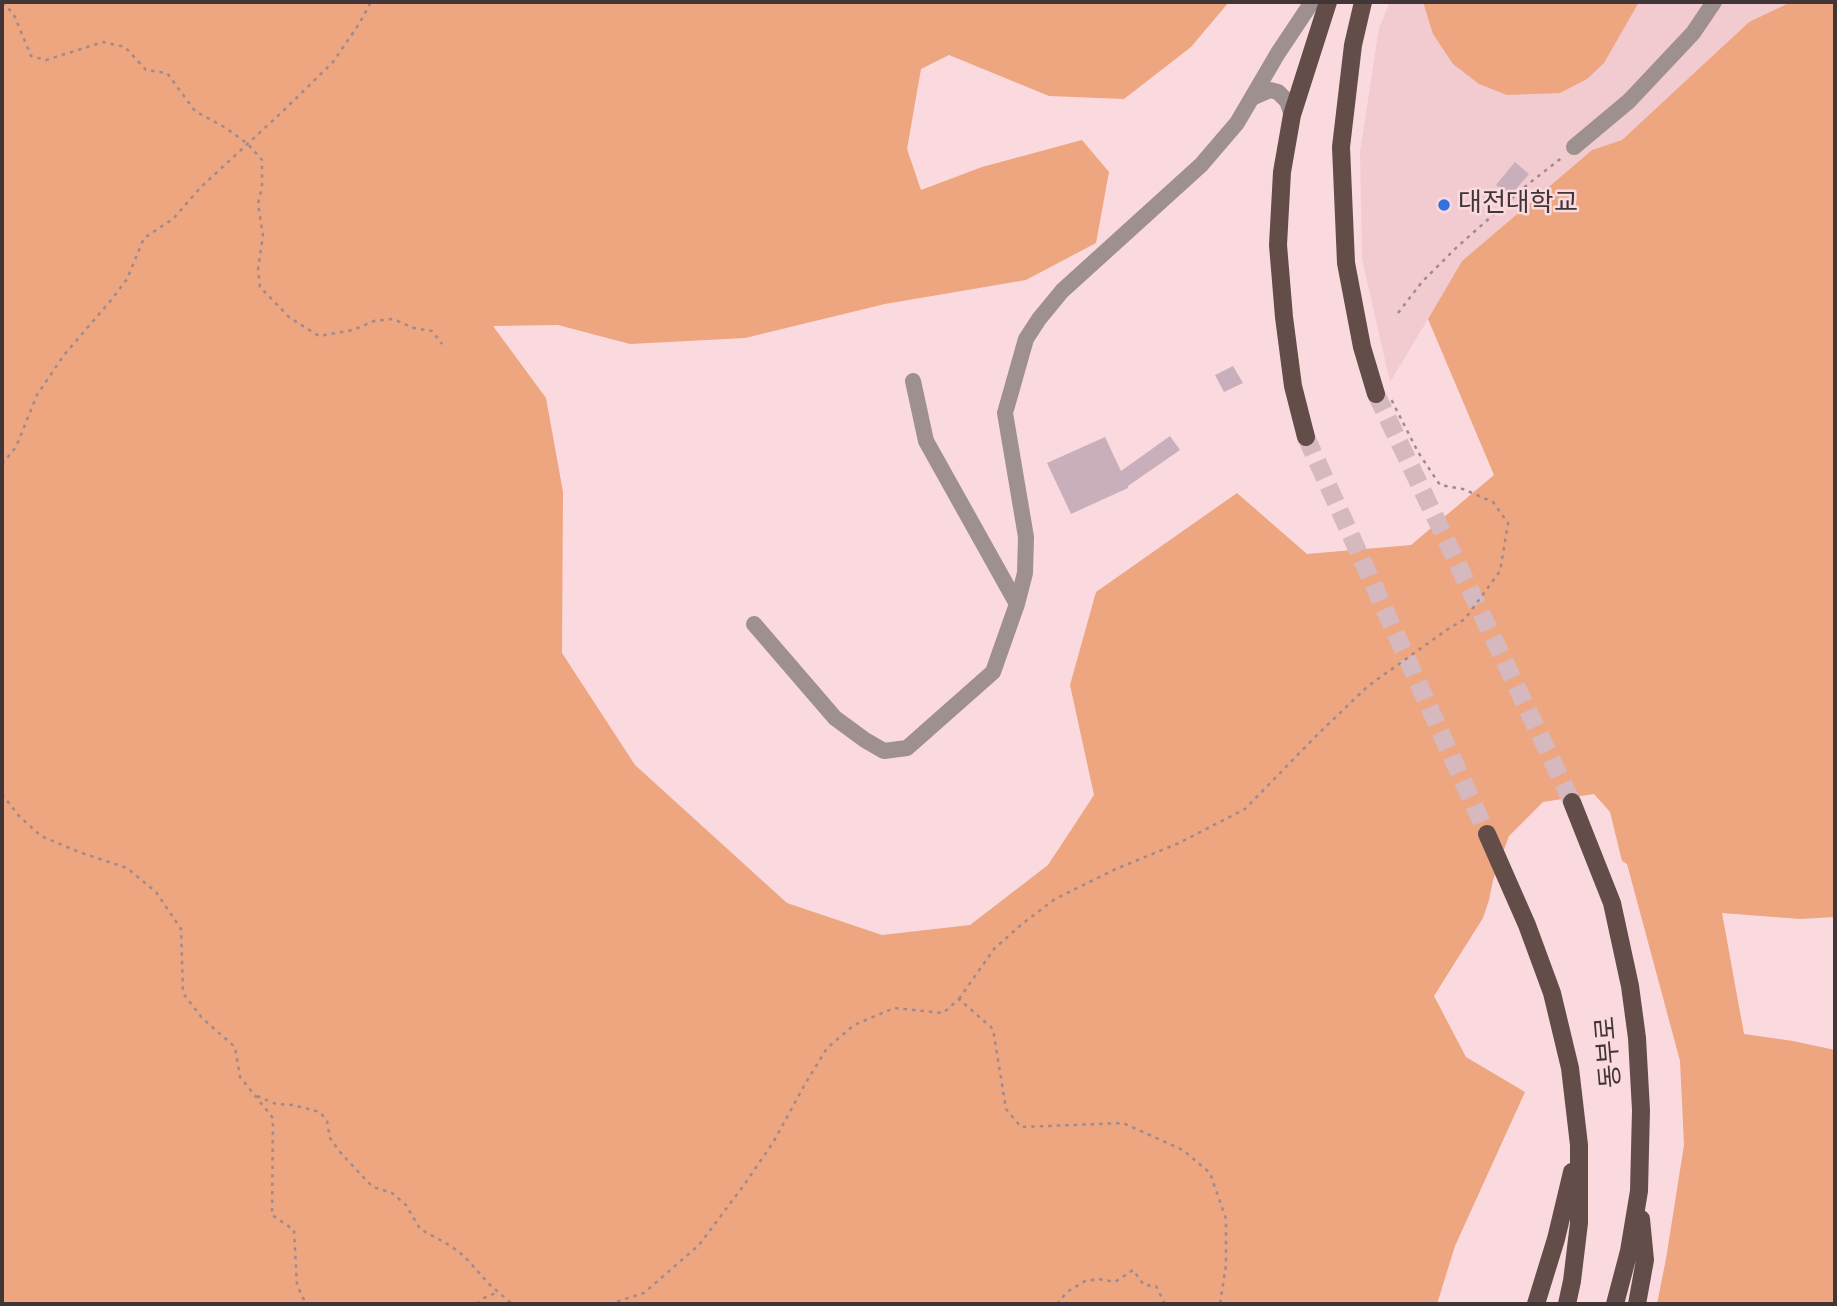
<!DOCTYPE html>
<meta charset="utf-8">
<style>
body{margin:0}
#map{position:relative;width:1837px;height:1306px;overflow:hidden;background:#fadadf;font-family:"Titillium Web",sans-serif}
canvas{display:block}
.frame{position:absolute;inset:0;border:4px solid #423538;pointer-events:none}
</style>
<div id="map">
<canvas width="1837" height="1306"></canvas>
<div class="frame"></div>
</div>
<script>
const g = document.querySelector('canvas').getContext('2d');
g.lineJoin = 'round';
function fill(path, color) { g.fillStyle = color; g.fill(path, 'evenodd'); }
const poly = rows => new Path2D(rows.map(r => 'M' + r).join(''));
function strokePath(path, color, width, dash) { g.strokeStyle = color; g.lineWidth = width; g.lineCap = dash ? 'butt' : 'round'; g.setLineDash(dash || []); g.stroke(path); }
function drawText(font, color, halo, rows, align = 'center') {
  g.font = font + ' "Titillium Web","Noto Sans KR",sans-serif'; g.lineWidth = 5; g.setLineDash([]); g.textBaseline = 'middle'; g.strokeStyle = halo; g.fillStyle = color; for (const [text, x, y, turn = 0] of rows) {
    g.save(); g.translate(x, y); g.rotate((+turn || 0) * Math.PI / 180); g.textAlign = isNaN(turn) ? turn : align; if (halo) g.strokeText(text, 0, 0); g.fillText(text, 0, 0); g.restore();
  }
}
fill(poly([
 [1390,2,1791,2,1749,22,1622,140,1592,150,1462,261,1428,319,1390,382,1362,259,1360,152,1379,28]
]), '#f2cbd1');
fill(poly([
 [2,2,1229,2,1191,47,1124,99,1049,96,949,55,921,69,907,149,921,190,982,167,1082,140,1109,172,1096,243,1026,280,885,304,745,338,630,344,558,325,493,326,546,398,563,492,562,653,635,765,787,903,882,935,970,925,1048,865,1094,795,1070,685,1096,592,1237,493,1307,554,1411,545,1494,475,1428,319,1462,261,1592,150,1622,140,1749,22,1791,2,1835,2,1835,917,1800,919,1722,913,1744,1034,1793,1041,1835,1050,1835,1304,1657,1304,1666,1259,1684,1145,1680,1061,1627,864,1622,861,1610,812,1594,794,1543,802,1509,836,1493,880,1489,900,1483,918,1434,996,1466,1057,1525,1092,1455,1246,1437,1304,2,1304],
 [1423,2,1639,2,1604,63,1587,79,1560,93,1507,95,1479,84,1453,64,1433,34]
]), '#eda67f');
fill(poly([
 [1515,162,1529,174,1510,196,1496,185],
 [1233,366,1243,383,1224,392,1215,375],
 [1170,436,1180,450,1128,486,1128,488,1071,514,1047,463,1105,437,1121,471]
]), '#c9aebc');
strokePath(poly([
 [1376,394,1572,802],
 [1306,437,1487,834]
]), '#d5b9be', 18, [18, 9]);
strokePath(poly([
 [3,2,14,15,31,56,46,60,103,42,125,47,146,70,167,73,195,111,226,128,248,144,262,160,262,187,258,204,263,236,258,269,260,287,290,318,319,336,353,330,374,321,393,319,414,328,432,331,442,344],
 [1398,313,1422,282,1457,247,1527,185,1564,156],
 [2,464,16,447,37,395,64,355,112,299,127,279,144,238,173,219,201,187,282,112,333,62,359,24,371,2],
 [2,731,2,737],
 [2,794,18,815,41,836,79,852,127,868,156,892,181,929,183,993,202,1018,235,1047,240,1077,273,1118,272,1215,294,1230,297,1285,306,1304],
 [959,999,994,949,1022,924,1055,899,1116,869,1179,843,1245,809,1317,735,1368,686,1448,629,1465,619,1500,571,1508,523,1493,502,1463,489,1440,485,1418,452,1391,399],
 [257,1096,276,1104,293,1105,320,1112,327,1121,330,1138,340,1152,367,1181,373,1187,392,1193,406,1205,420,1229,451,1246,464,1256,489,1284,512,1304],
 [477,1304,484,1298,498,1292],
 [609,1304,644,1293,699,1245,744,1185,774,1141,805,1084,827,1048,854,1025,894,1008,943,1013,959,999,993,1029,1006,1109,1021,1127,1123,1123,1183,1150,1210,1173,1226,1219,1226,1265,1220,1304],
 [1057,1304,1067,1292,1085,1281,1099,1279,1115,1282,1133,1270,1144,1285,1156,1286,1165,1304]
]), '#a18a8e', 2.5, [3.5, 5]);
strokePath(poly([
 [1252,98,1270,90,1278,92,1287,101,1292,115],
 [1574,147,1629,101,1693,33,1714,2],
 [913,381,926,441,1017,604],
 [754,624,835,718,865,740,884,751,907,748,993,672,1017,604,1025,573,1026,537,1005,413,1026,339,1039,319,1062,291,1201,165,1237,123,1278,53,1312,2]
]), '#9d908e', 16);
strokePath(poly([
 [1363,2,1353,45,1341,147,1346,263,1362,347,1376,394],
 [1306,437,1293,386,1284,317,1278,245,1282,172,1292,115,1328,2],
 [1572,802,1612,903,1630,986,1637,1038,1641,1110,1639,1191,1629,1251,1615,1304],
 [1487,834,1527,925,1552,993,1570,1068,1579,1145,1579,1223,1572,1281,1567,1304],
 [1536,1304,1556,1239,1572,1172],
 [1637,1304,1645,1260,1641,1219]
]), '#634d49', 18);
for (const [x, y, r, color] of [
 [1444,205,7,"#3371df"]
]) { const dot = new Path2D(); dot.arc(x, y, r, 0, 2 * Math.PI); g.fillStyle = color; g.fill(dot); strokePath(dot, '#fadadf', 2.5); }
drawText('26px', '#423538', '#fadadf', [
 ["대전대학교",1458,205]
], 'left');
drawText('26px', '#423538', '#fadadf', [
 ["동부로",1610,1052,-95]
]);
</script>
